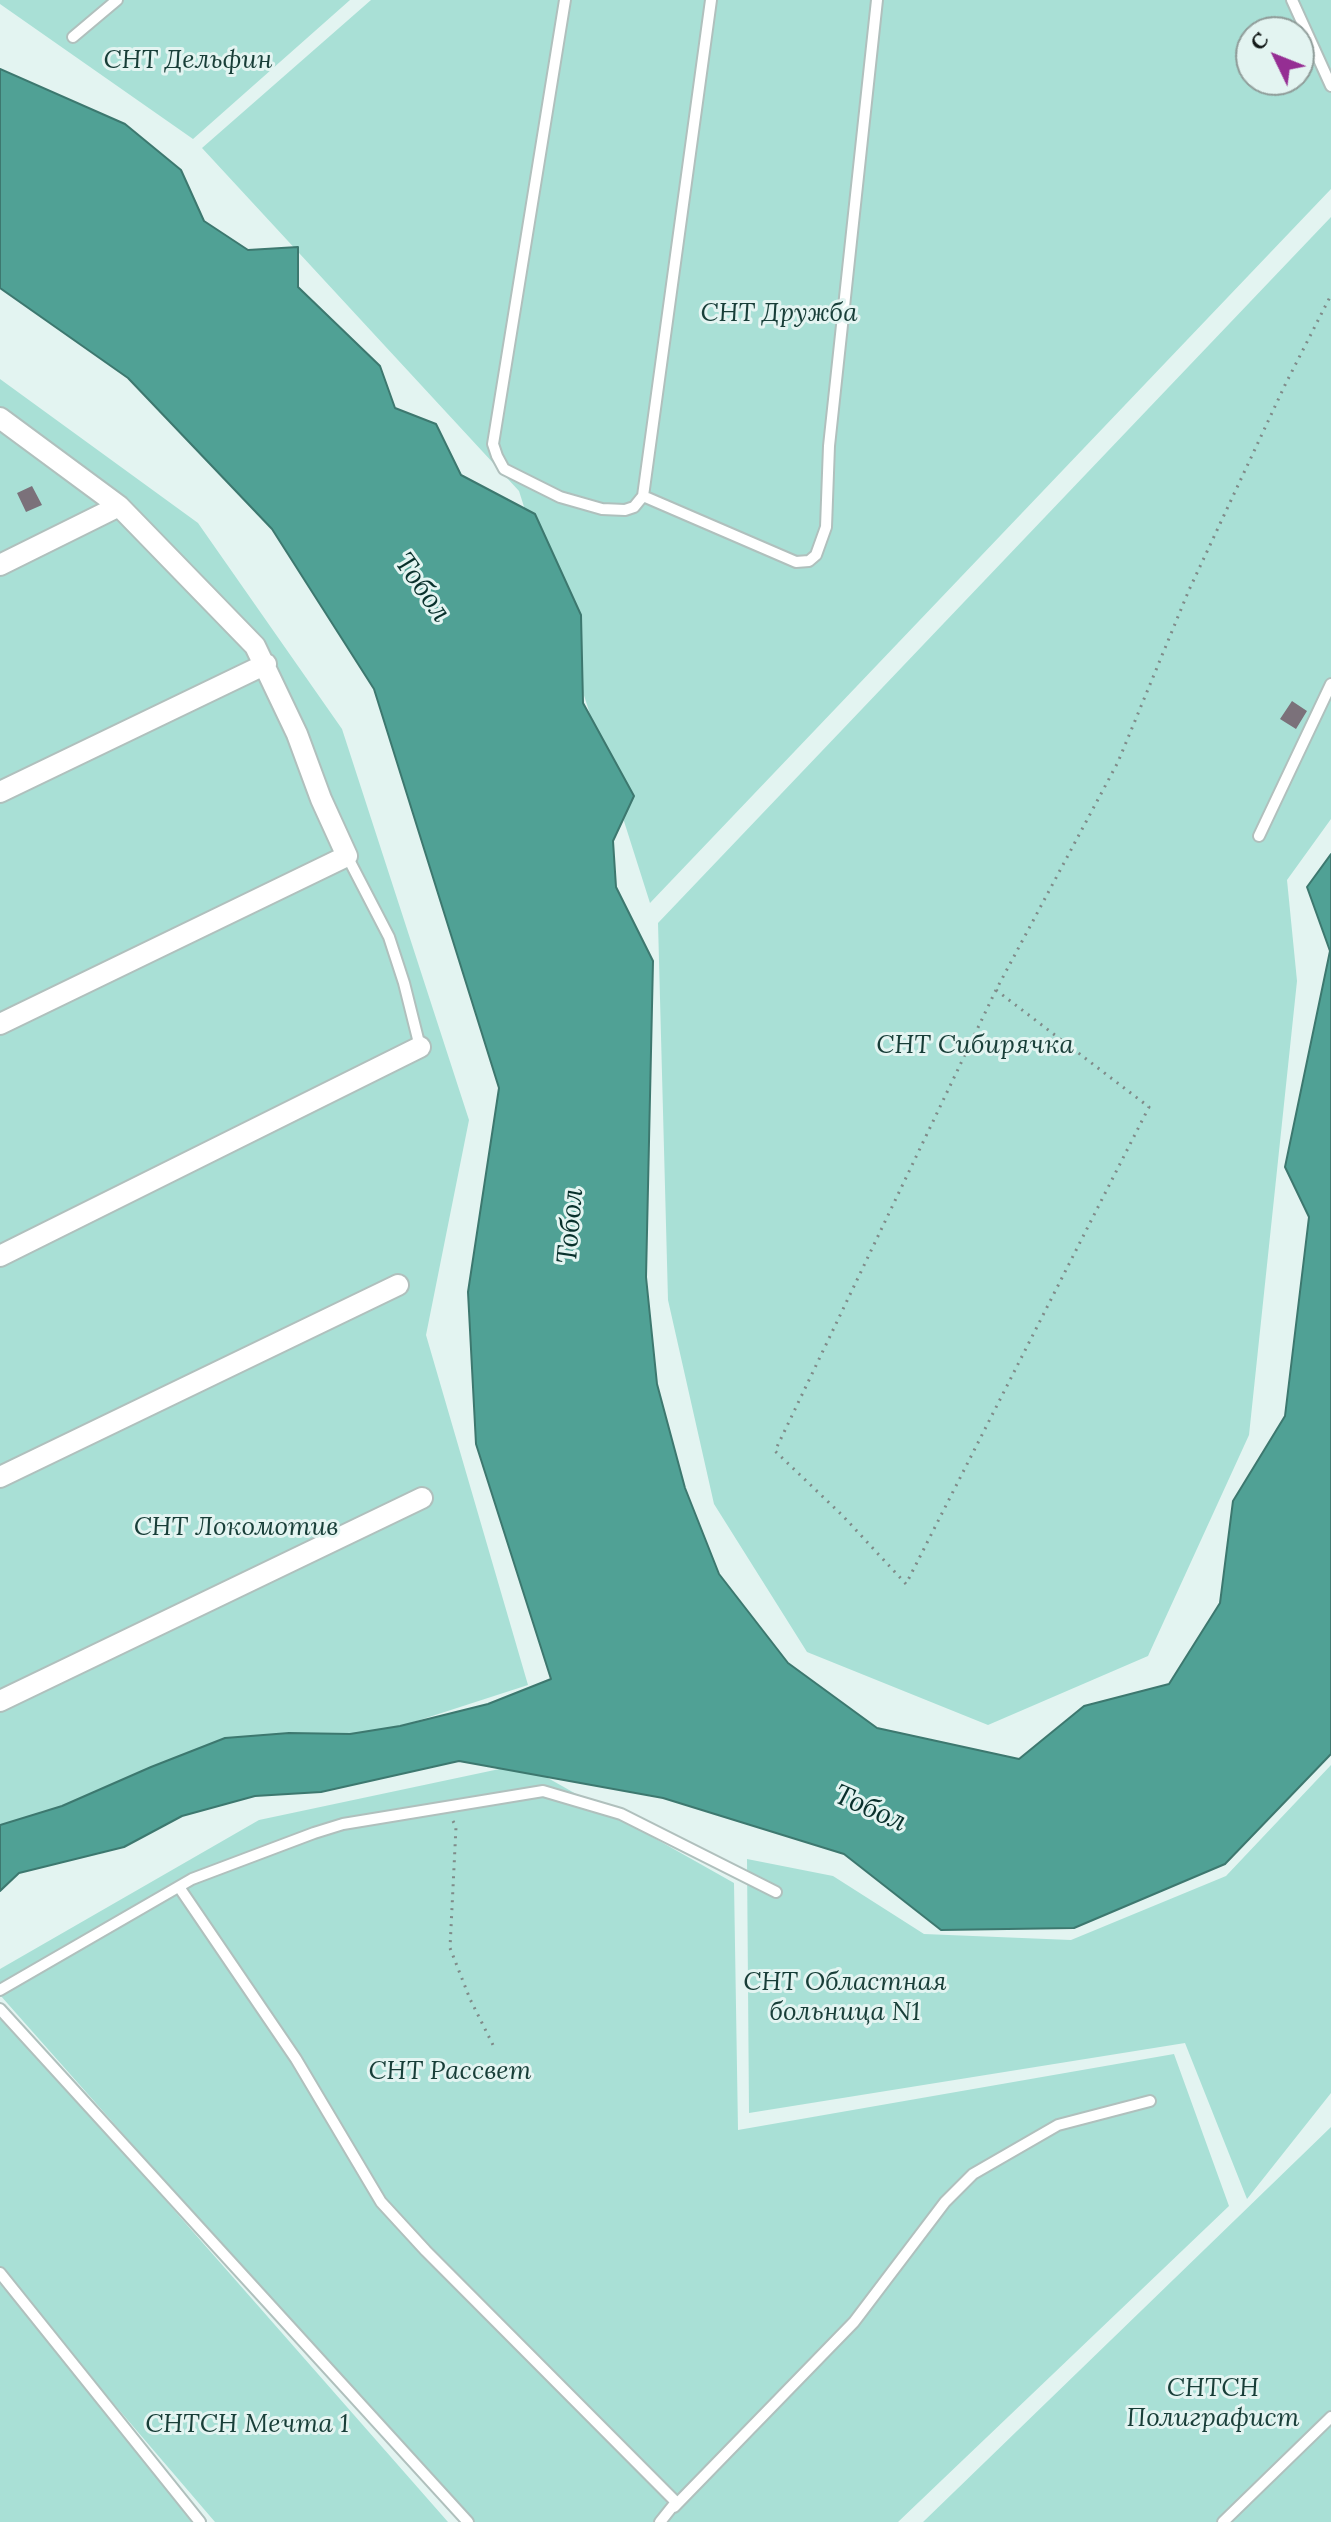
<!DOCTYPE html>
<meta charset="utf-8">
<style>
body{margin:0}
#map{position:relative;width:1331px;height:2522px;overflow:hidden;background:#e3f4f1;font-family:Lora,serif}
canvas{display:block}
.north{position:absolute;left:1235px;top:16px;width:80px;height:80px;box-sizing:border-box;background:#e3f4f1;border:2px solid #8f9c99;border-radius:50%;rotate:313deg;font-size:22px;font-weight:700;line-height:32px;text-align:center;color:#111716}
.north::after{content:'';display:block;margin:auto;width:28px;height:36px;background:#952e93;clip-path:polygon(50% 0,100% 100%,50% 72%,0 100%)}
</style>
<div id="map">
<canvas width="1331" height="2522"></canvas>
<div class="north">С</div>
</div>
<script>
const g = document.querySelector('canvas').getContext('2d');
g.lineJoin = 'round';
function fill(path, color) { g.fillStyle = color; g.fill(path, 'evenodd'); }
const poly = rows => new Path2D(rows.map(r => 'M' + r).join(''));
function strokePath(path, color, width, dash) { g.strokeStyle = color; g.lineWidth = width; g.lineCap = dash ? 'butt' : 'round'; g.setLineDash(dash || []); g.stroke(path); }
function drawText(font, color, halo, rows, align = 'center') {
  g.font = font + ' Lora,serif'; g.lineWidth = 6; g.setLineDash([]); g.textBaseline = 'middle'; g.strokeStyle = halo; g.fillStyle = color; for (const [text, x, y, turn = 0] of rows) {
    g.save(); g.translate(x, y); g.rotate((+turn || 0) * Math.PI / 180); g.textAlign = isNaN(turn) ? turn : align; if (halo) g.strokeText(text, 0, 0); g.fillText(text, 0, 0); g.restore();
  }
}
fill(poly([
 [0,0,350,0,193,139,0,4],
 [371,0,1331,0,1331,189,650,903,519,491,202,148],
 [1251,32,1299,32,1299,80,1251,80],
 [1331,217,1331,819,1287,880,1297,981,1249,1435,1148,1656,988,1725,807,1652,714,1504,668,1300,658,923],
 [0,379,198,523,342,729,469,1120,426,1335,528,1685,0,1856],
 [523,1764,734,1883,738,2130,1174,2054,1229,2206,898,2522,467,2522,0,1995,0,1969,259,1820],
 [1331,1765,1331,2093,1247,2199,1185,2043,749,2113,747,1859,833,1876,924,1934,1071,1940,1226,1876],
 [0,2012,448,2522,215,2522,0,2271],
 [1331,2127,1331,2522,923,2522],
 [0,2284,200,2522,0,2522]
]), '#a9e0d6');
const water = poly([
 [0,69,125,124,181,170,204,221,248,250,298,247,298,287,380,366,395,408,436,424,461,475,535,514,581,615,583,703,634,796,613,841,616,887,653,961,646,1277,657,1384,685,1488,719,1574,788,1663,877,1728,1019,1759,1084,1706,1169,1684,1220,1603,1233,1501,1285,1416,1309,1217,1285,1167,1330,951,1307,887,1331,854,1331,1754,1225,1864,1074,1928,941,1930,844,1854,663,1798,459,1761,321,1792,255,1796,182,1816,124,1847,19,1873,0,1891,0,1825,62,1806,151,1767,225,1738,289,1733,350,1734,400,1726,488,1704,551,1679,476,1444,468,1292,499,1088,374,689,272,529,128,378,0,288,0,69]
]);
fill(water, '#50a195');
strokePath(water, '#3d786f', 2);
fill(poly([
 [32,486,42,505,26,512,17,493],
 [1292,701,1307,711,1296,729,1280,719]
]), '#7b717a');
const lane = poly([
 [565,0,493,444,497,456,504,469,560,497,602,509,625,510,634,507,643,496,796,562,809,561,816,555,826,527,829,446,877,0],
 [1292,0,1331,86],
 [73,37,117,0],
 [643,496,711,0],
 [1259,836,1331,684],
 [347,856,389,937,404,983,420,1047],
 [179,1887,296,2059,381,2202,426,2251,676,2502,660,2522],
 [0,1990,192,1879,314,1833,343,1824,543,1791,621,1814,776,1892],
 [0,2009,468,2522],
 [0,2273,200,2522],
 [674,2507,854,2322,945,2202,973,2174,1058,2125,1150,2101],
 [1223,2522,1331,2417]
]);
const street = poly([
 [0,418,119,506,255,646,297,734,321,799,347,856,0,1024],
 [0,565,119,506],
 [0,792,266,664],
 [0,1256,420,1047],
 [0,1477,398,1285],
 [0,1701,422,1498]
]);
strokePath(lane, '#b0c0bd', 14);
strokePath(street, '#b0c0bd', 24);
strokePath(poly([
 [996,990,1149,1107,906,1584,843,1516,775,1451,996,990,1118,762,1189,590,1285,385,1331,295],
 [453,1821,456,1827,450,1948,470,1999,494,2047]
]), '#7f8b89', 3, [2, 6]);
strokePath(lane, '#fff', 10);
strokePath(street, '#fff', 20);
drawText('italic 26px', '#183e38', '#e3f4f1', [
 ["СНТ Дельфин",188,61],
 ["СНТ Дружба",779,314],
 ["СНТ Сибирячка",975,1046],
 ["СНТ Локомотив",236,1528],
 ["СНТ Областная",845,1983],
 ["больница N1",845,2013],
 ["СНТ Рассвет",450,2072],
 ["СНТСН",1213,2389],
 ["Полиграфист",1213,2419],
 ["СНТСН Мечта 1",247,2425]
]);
drawText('italic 28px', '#08302b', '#e3f4f1', [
 ["Тобол",422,588,55],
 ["Тобол",571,1226,-85],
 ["Тобол",870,1809,24]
]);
</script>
